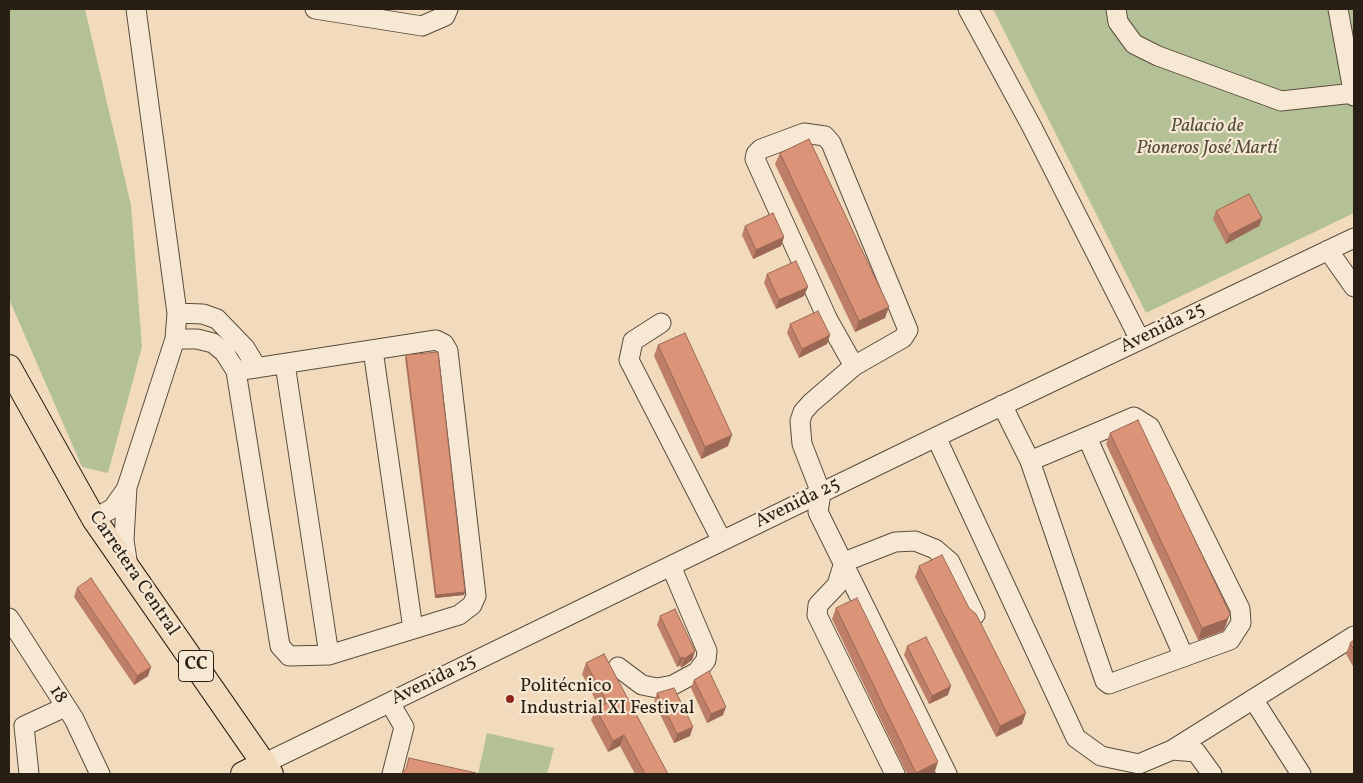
<!DOCTYPE html>
<meta charset="utf-8">
<style>
body{margin:0}
#map{position:relative;width:1363px;height:783px;overflow:hidden;background:#f2dbbd;font-family:Vollkorn,serif}
canvas{display:block}
.frame{position:absolute;inset:0;border:10px solid #281e14;pointer-events:none}
</style>
<div id="map">
<canvas width="1363" height="783"></canvas>
<div class="frame"></div>
</div>
<script>
const g = document.querySelector('canvas').getContext('2d');
g.lineJoin = 'round';
function fill(path, color) { g.fillStyle = color; g.fill(path, 'evenodd'); }
const poly = rows => new Path2D(rows.map(r => 'M' + r).join(''));
function strokePath(path, color, width, dash) { g.strokeStyle = color; g.lineWidth = width; g.lineCap = dash ? 'butt' : 'round'; g.setLineDash(dash || []); g.stroke(path); }
function drawText(font, color, halo, rows, align = 'center') {
  g.font = font + ' Vollkorn,serif'; g.lineWidth = 4.5; g.setLineDash([]); g.textBaseline = 'middle'; g.strokeStyle = halo; g.fillStyle = color; for (const [text, x, y, turn = 0] of rows) {
    g.save(); g.translate(x, y); g.rotate((+turn || 0) * Math.PI / 180); g.textAlign = isNaN(turn) ? turn : align; if (halo) g.strokeText(text, 0, 0); g.fillText(text, 0, 0); g.restore();
  }
}
fill(poly([
 [9,9,85,9,131,205,142,347,108,473,82,467,9,299],
 [993,9,1354,9,1354,213,1146,313],
 [487,733,554,748,547,774,478,774]
]), '#b4c196');
const minor = poly([
 [315,9,422,26,445,16,448,9],
 [968,9,1032,127,1140,340],
 [1116,9,1118,22,1134,44,1158,56,1281,101,1354,93],
 [1338,9,1354,96],
 [1328,250,1354,287],
 [177,313,203,314,217,319,245,348,257,368],
 [661,323,633,341,629,360,722,541],
 [175,339,197,339,213,343,224,352,236,371,280,646,289,656,329,655,459,615,472,605,476,596,448,351,444,344,436,340,236,371],
 [373,350,413,629],
 [285,364,329,655],
 [854,366,828,320,755,159,756,154,761,149,804,133,825,136,831,143,908,330,903,338,854,366,811,403,803,412,800,421,802,444,821,493,818,512,947,774],
 [1002,405,1030,461,1105,681,1109,684,1230,640,1241,623,1240,609,1150,427,1134,417,1030,461],
 [936,437,1076,738,1101,756,1139,764,1172,750,1354,636],
 [1087,437,1184,657],
 [94,519,113,508,127,488],
 [844,562,837,585,818,605,817,615,895,774],
 [844,562,895,542,915,541,935,549,950,562,975,615],
 [128,567,124,540,127,487,175,339,177,313,136,9],
 [9,618,74,719,100,774],
 [618,667,642,685,657,688,673,685,697,672,706,660,707,651,671,566],
 [1253,699,1301,774],
 [390,703,404,727,392,774],
 [1172,750,1196,752,1212,774],
 [265,763,936,437,1354,238],
 [29,774,24,726,65,707]
]);
const major = poly([
 [9,367,94,519,271,774],
 [243,774,265,763]
]);
strokePath(minor, '#5a4d3e', 21);
strokePath(major, '#281e14', 26);
strokePath(minor, '#f7e8d4', 19);
strokePath(major, '#f2dbbd', 24);
fill(poly([
 [780,153,885,318,855,332,775,164],
 [1216,211,1262,218,1259,226,1226,244,1213,219],
 [745,226,784,237,781,246,753,259,742,235],
 [767,274,804,296,776,309,764,283],
 [790,324,830,335,827,344,799,358,787,333],
 [658,345,728,446,701,459,654,356],
 [406,355,464,595,435,598,405,358],
 [1110,433,1226,625,1223,631,1198,640,1106,444],
 [919,566,1022,724,996,737,915,577],
 [77,588,148,676,134,685,74,597],
 [836,608,934,774,907,774,832,619],
 [660,616,695,651,692,660,681,668,680,665,677,667,657,625],
 [1354,640,1354,668,1346,654,1350,643],
 [907,646,948,695,929,704,904,655],
 [586,663,668,774,635,774,620,746,608,752,591,720,596,709,599,707,582,674],
 [694,680,723,715,707,723,691,688],
 [657,693,690,736,674,743,654,702]
]), '#bd7f67');
fill(poly([
 [1262,218,1259,226,1226,244,1229,235],
 [784,237,781,246,753,259,756,250],
 [808,287,804,296,776,309,779,300],
 [889,307,885,318,855,332,859,321],
 [830,335,827,344,799,358,802,349],
 [732,435,728,446,701,459,705,447],
 [465,592,464,595,435,598,436,595],
 [1230,614,1226,625,1223,631,1198,640,1202,628],
 [695,651,692,660,681,668,684,659],
 [683,657,680,665,677,667,680,658],
 [151,667,148,676,134,685,137,676],
 [951,686,948,695,929,704,932,696],
 [726,707,723,715,707,723,711,714],
 [1026,713,1022,724,996,737,1000,726],
 [693,727,690,736,674,743,677,734],
 [624,735,620,746,608,752,613,741],
 [938,762,934,774,916,774,916,773]
]), '#9a6854');
const building = poly([
 [809,139,889,307,859,321,780,153,809,139],
 [1249,194,1262,218,1229,235,1216,211,1249,194],
 [773,213,784,237,756,250,745,226,773,213],
 [796,261,808,287,779,300,767,274,796,261],
 [818,311,830,335,802,349,790,324,818,311],
 [685,333,732,435,705,447,658,345,685,333],
 [438,352,465,592,436,595,406,355,438,352],
 [1138,420,1230,614,1227,619,1202,628,1110,433,1138,420],
 [942,555,969,608,976,614,1026,713,1000,726,919,566,942,555],
 [91,578,151,667,137,676,77,588,91,578],
 [857,598,938,762,916,773,836,608,857,598],
 [675,609,695,651,684,659,683,657,680,658,660,616,675,609],
 [926,637,951,686,932,696,907,646,926,637],
 [1354,640,1354,650,1350,643,1354,640],
 [604,654,668,774,645,774,624,735,613,741,596,709,607,703,586,663,604,654],
 [709,671,726,707,711,714,694,680,709,671],
 [674,688,693,727,677,734,657,693,674,688],
 [409,758,476,773,476,774,401,774,406,769,409,758]
]);
fill(building, '#dc9478');
strokePath(building, '#9a6854', 1);
for (const [x, y, r, color] of [
 [510,699,5,"#8f2418"]
]) { const dot = new Path2D(); dot.arc(x, y, r, 0, 2 * Math.PI); g.fillStyle = color; g.fill(dot); strokePath(dot, '#f7e8d4', 2); }
for (const [x, y, w] of [
 [196,666,35]
]) { const box = new Path2D(); box.roundRect(x - w / 2, y - 15.5, w, 31, 4); g.fillStyle = '#f7e8d4'; g.fill(box); strokePath(box, '#281e14', 1); }
drawText('bold 18px', '#281e14', null, [
 ["CC",196,666]
]);
drawText('italic 19px', '#524f3b', '#f7e8d4', [
 ["Palacio de",1207,128],
 ["Pioneros José Martí",1207,150]
]);
drawText('19px', '#281e14', '#f7e8d4', [
 ["Avenida 25",1163,329,-26],
 ["Avenida 25",798,504,-26],
 ["Carretera Central",133,574,56],
 ["Avenida 25",434,681,-26],
 ["18",57,695,57]
]);
drawText('19px', '#281e14', '#f7e8d4', [
 ["Politécnico",520,688],
 ["Industrial XI Festival",520,710]
], 'left');
</script>
